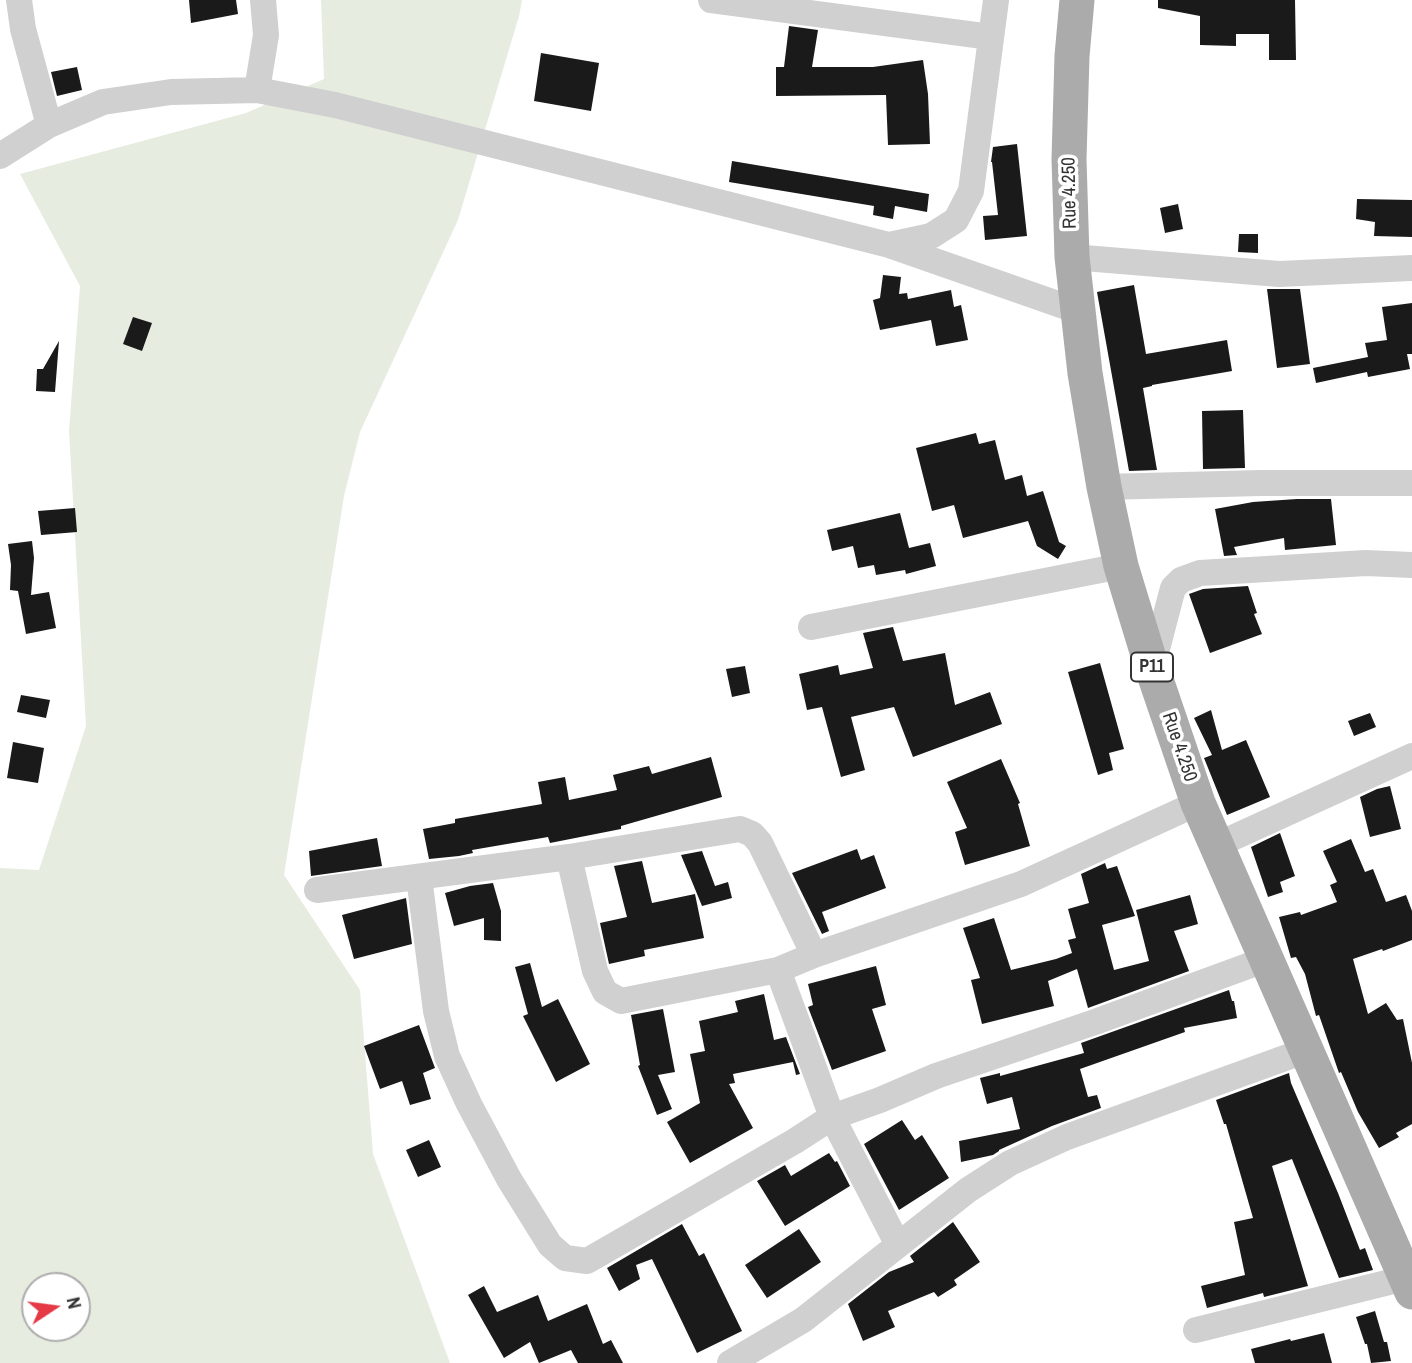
<!DOCTYPE html>
<style>
body{margin:0}
#map{position:relative;width:1412px;height:1363px;overflow:hidden;background:#fff;font-family:"Archivo Narrow",sans-serif}
canvas{display:block}
.north{position:absolute;left:21px;top:1272px;width:70px;height:70px;box-sizing:border-box;background:#fff;border:2px solid #adadad;border-radius:50%;rotate:77deg;font-size:19px;font-weight:700;line-height:28px;text-align:center;color:#333}
.north::after{content:'';display:block;margin:auto;width:24px;height:32px;background:#e63946;clip-path:polygon(50% 0,100% 100%,50% 72%,0 100%)}
</style>
<div id="map">
<canvas width="1412" height="1363"></canvas>
<div class="north">N</div>
</div>
<script>
const g = document.querySelector('canvas').getContext('2d');
g.lineJoin = 'round';
function fill(path, color) { g.fillStyle = color; g.fill(path, 'evenodd'); }
const poly = rows => new Path2D(rows.map(r => 'M' + r).join(''));
function strokePath(path, color, width, dash) { g.strokeStyle = color; g.lineWidth = width; g.lineCap = dash ? 'butt' : 'round'; g.setLineDash(dash || []); g.stroke(path); }
function drawText(font, color, halo, rows, align = 'center') {
  g.font = font + ' "Archivo Narrow",sans-serif'; g.lineWidth = 7; g.setLineDash([]); g.textBaseline = 'middle'; g.strokeStyle = halo; g.fillStyle = color; for (const [text, x, y, turn = 0] of rows) {
    g.save(); g.translate(x, y); g.rotate((+turn || 0) * Math.PI / 180); g.textAlign = isNaN(turn) ? turn : align; if (halo) g.strokeText(text, 0, 0); g.fillText(text, 0, 0); g.restore();
  }
}
fill(poly([
 [321,0,522,0,519,16,458,220,360,432,344,496,284,875,360,990,373,1154,450,1363,0,1363,0,868,39,870,86,726,69,431,80,286,20,174,246,113,324,79],
 [35,1286,77,1286,77,1328,35,1328]
]), '#e6ecdf');
fill(poly([
 [189,0,236,0,238,14,191,23],
 [1158,0,1295,0,1296,60,1269,60,1269,34,1236,34,1236,46,1200,45,1200,16,1158,8],
 [789,26,818,30,812,67,873,67,923,60,928,94,930,144,888,145,886,95,776,96,776,67,784,67],
 [541,53,599,63,591,111,534,101],
 [77,67,82,90,57,96,51,72],
 [1017,144,1027,236,985,240,983,216,998,215,992,162,991,162,993,147],
 [732,161,929,194,927,212,895,206,893,219,873,215,874,206,729,182],
 [1357,199,1412,200,1412,237,1374,236,1375,222,1356,219],
 [1178,204,1183,229,1165,233,1160,208],
 [1239,234,1258,234,1258,253,1238,252],
 [883,275,901,277,899,294,907,293,908,299,951,290,954,307,961,305,968,340,936,346,931,320,880,330,873,300,880,298],
 [1134,285,1146,354,1227,340,1232,371,1152,385,1152,386,1143,388,1157,470,1129,471,1097,292],
 [1267,289,1300,289,1310,364,1277,368],
 [1412,303,1412,354,1407,354,1410,369,1368,377,1367,372,1316,383,1313,368,1368,357,1365,343,1387,340,1382,307],
 [133,317,152,323,142,351,123,344],
 [59,341,55,392,36,391,37,369,43,369],
 [1243,410,1245,468,1203,469,1202,411],
 [976,433,979,444,995,440,1005,480,1022,475,1027,496,1043,491,1059,542,1066,546,1058,559,1037,546,1028,521,963,538,954,505,932,511,916,448],
 [1297,499,1331,499,1336,545,1285,550,1284,538,1234,547,1237,555,1224,556,1215,509,1253,502],
 [75,508,77,532,41,535,38,511],
 [900,513,909,548,930,543,936,566,906,574,905,570,876,575,874,565,858,568,853,546,832,551,827,530],
 [32,541,34,558,31,595,49,592,56,628,26,634,18,591,10,590,11,565,8,544],
 [1248,586,1257,613,1254,614,1262,634,1210,653,1189,594,1203,589],
 [893,627,903,661,945,653,955,705,990,692,1002,724,913,757,894,707,851,717,865,770,841,777,822,707,807,710,799,674,838,665,840,675,873,668,863,633],
 [1100,663,1124,749,1109,753,1113,770,1098,775,1068,672],
 [745,666,750,693,732,697,726,669],
 [21,695,50,700,46,718,17,712],
 [1211,710,1222,750,1246,740,1270,797,1227,815,1204,758,1212,755,1194,718],
 [1370,713,1376,727,1354,736,1348,721],
 [13,742,44,748,38,783,7,778],
 [711,757,722,797,621,826,621,829,550,843,548,837,472,850,473,853,459,856,429,859,423,829,455,823,455,819,542,804,538,782,565,777,569,800,617,790,613,775,649,766,652,774],
 [1001,759,1020,803,1018,804,1030,846,965,865,955,832,967,828,947,782],
 [1390,786,1401,829,1370,837,1360,797,1377,789],
 [1280,833,1295,876,1280,882,1283,892,1268,897,1251,847],
 [377,838,382,866,311,876,309,851],
 [1351,839,1365,872,1373,869,1386,902,1406,895,1412,911,1412,940,1383,951,1382,949,1353,959,1368,1014,1386,1003,1397,1020,1403,1019,1412,1063,1412,1124,1396,1133,1399,1137,1379,1148,1358,1112,1341,1072,1339,1073,1319,1015,1316,1016,1305,974,1296,957,1291,958,1279,917,1300,912,1301,915,1337,902,1330,885,1337,882,1323,851],
 [857,849,861,860,874,855,886,888,822,912,829,931,822,934,792,873],
 [702,851,715,886,728,882,732,898,702,906,681,855],
 [642,861,652,903,695,894,704,938,644,950,645,956,609,964,600,923,627,917,614,866],
 [1105,863,1107,869,1117,866,1135,916,1102,925,1114,970,1149,961,1136,910,1190,895,1198,924,1174,931,1189,971,1088,1008,1077,969,1048,981,1054,1006,982,1024,971,980,980,978,963,928,994,918,1011,970,1056,959,1072,953,1068,940,1076,938,1068,909,1089,903,1081,874],
 [493,883,501,911,501,941,484,940,484,918,454,926,445,893,470,886],
 [406,898,412,944,354,959,342,915],
 [530,963,542,1007,558,999,590,1064,556,1082,523,1016,528,1014,515,967],
 [876,966,886,1005,872,1009,886,1051,832,1070,808,1007,813,1005,808,984],
 [1229,990,1232,1001,1234,1001,1237,1018,1184,1028,1185,1032,1080,1069,1088,1097,1097,1095,1101,1108,1052,1126,999,1150,999,1151,993,1155,961,1162,959,1141,1020,1129,1012,1097,987,1104,980,1078,1000,1073,1000,1076,1084,1053,1081,1043],
 [764,994,774,1040,786,1037,800,1074,796,1075,793,1062,733,1074,735,1083,729,1084,753,1128,690,1163,667,1122,700,1103,690,1054,705,1051,699,1021,738,1012,735,1001],
 [663,1009,675,1072,658,1075,672,1109,657,1115,638,1066,640,1065,631,1015],
 [419,1025,435,1068,423,1073,431,1099,410,1105,402,1081,380,1089,364,1046],
 [1289,1073,1291,1083,1338,1193,1360,1250,1365,1248,1373,1270,1339,1278,1292,1159,1272,1166,1308,1286,1264,1297,1263,1293,1207,1308,1201,1286,1245,1275,1234,1222,1253,1218,1226,1124,1224,1124,1216,1100],
 [902,1120,915,1140,922,1135,949,1178,899,1210,864,1144],
 [429,1140,441,1167,418,1177,406,1150],
 [829,1153,835,1162,837,1161,850,1186,785,1226,757,1181,785,1165,791,1176],
 [953,1222,980,1262,954,1280,957,1285,938,1297,934,1292,888,1311,895,1327,863,1341,848,1304,889,1272,914,1262,910,1256],
 [682,1224,699,1256,704,1253,742,1331,697,1353,652,1259,636,1265,640,1279,619,1291,607,1268],
 [799,1229,821,1262,767,1298,745,1265],
 [484,1286,497,1312,538,1295,548,1321,587,1304,603,1344,611,1340,623,1363,578,1363,571,1350,539,1363,530,1342,504,1358,468,1295],
 [1375,1311,1384,1342,1387,1342,1391,1361,1371,1363,1367,1344,1365,1344,1356,1317],
 [1324,1333,1332,1363,1255,1363,1251,1349,1290,1339,1291,1341]
]), '#1a1a1a');
strokePath(poly([
 [19,0,23,29,49,125],
 [711,0,991,37],
 [257,90,266,35,263,0],
 [0,156,49,125,103,102,171,92,257,90,335,105,889,245,931,236,956,220,971,191,996,0],
 [889,245,1078,311],
 [1072,257,1279,274,1412,268],
 [1104,487,1261,483,1412,483],
 [811,627,1121,566],
 [1152,668,1173,588,1181,580,1200,573,1366,563,1412,565],
 [1217,845,1412,756],
 [569,857,595,971,605,992,621,1001,778,970,814,955,1021,884,1198,803],
 [419,877,436,1011,447,1056,469,1104,509,1179,550,1245,565,1258,587,1261,795,1141,832,1117,880,1100,936,1076,1095,1022,1267,959],
 [317,890,569,857,740,829,752,834,760,843,814,955],
 [778,970,832,1117,898,1245],
 [1196,1330,1406,1278],
 [730,1363,803,1320,968,1190,1010,1163,1067,1137,1307,1050]
]), '#d0d0d0', 26);
strokePath(poly([
 [1077,0,1072,56,1069,159,1072,257,1085,373,1104,487,1121,566,1152,668,1198,803,1412,1292]
]), '#ababab', 35);
for (const [x, y, w] of [
 [1152,667,42]
]) { const box = new Path2D(); box.roundRect(x - w / 2, y - 14.5, w, 29, 5); g.fillStyle = '#fff'; g.fill(box); strokePath(box, '#333', 2); }
drawText('bold 18px', '#333', null, [
 ["P11",1152,667]
]);
drawText('19px', '#333', '#fff', [
 ["Rue 4.250",1070,193,-91],
 ["Rue 4.250",1179,747,71]
]);
</script>
